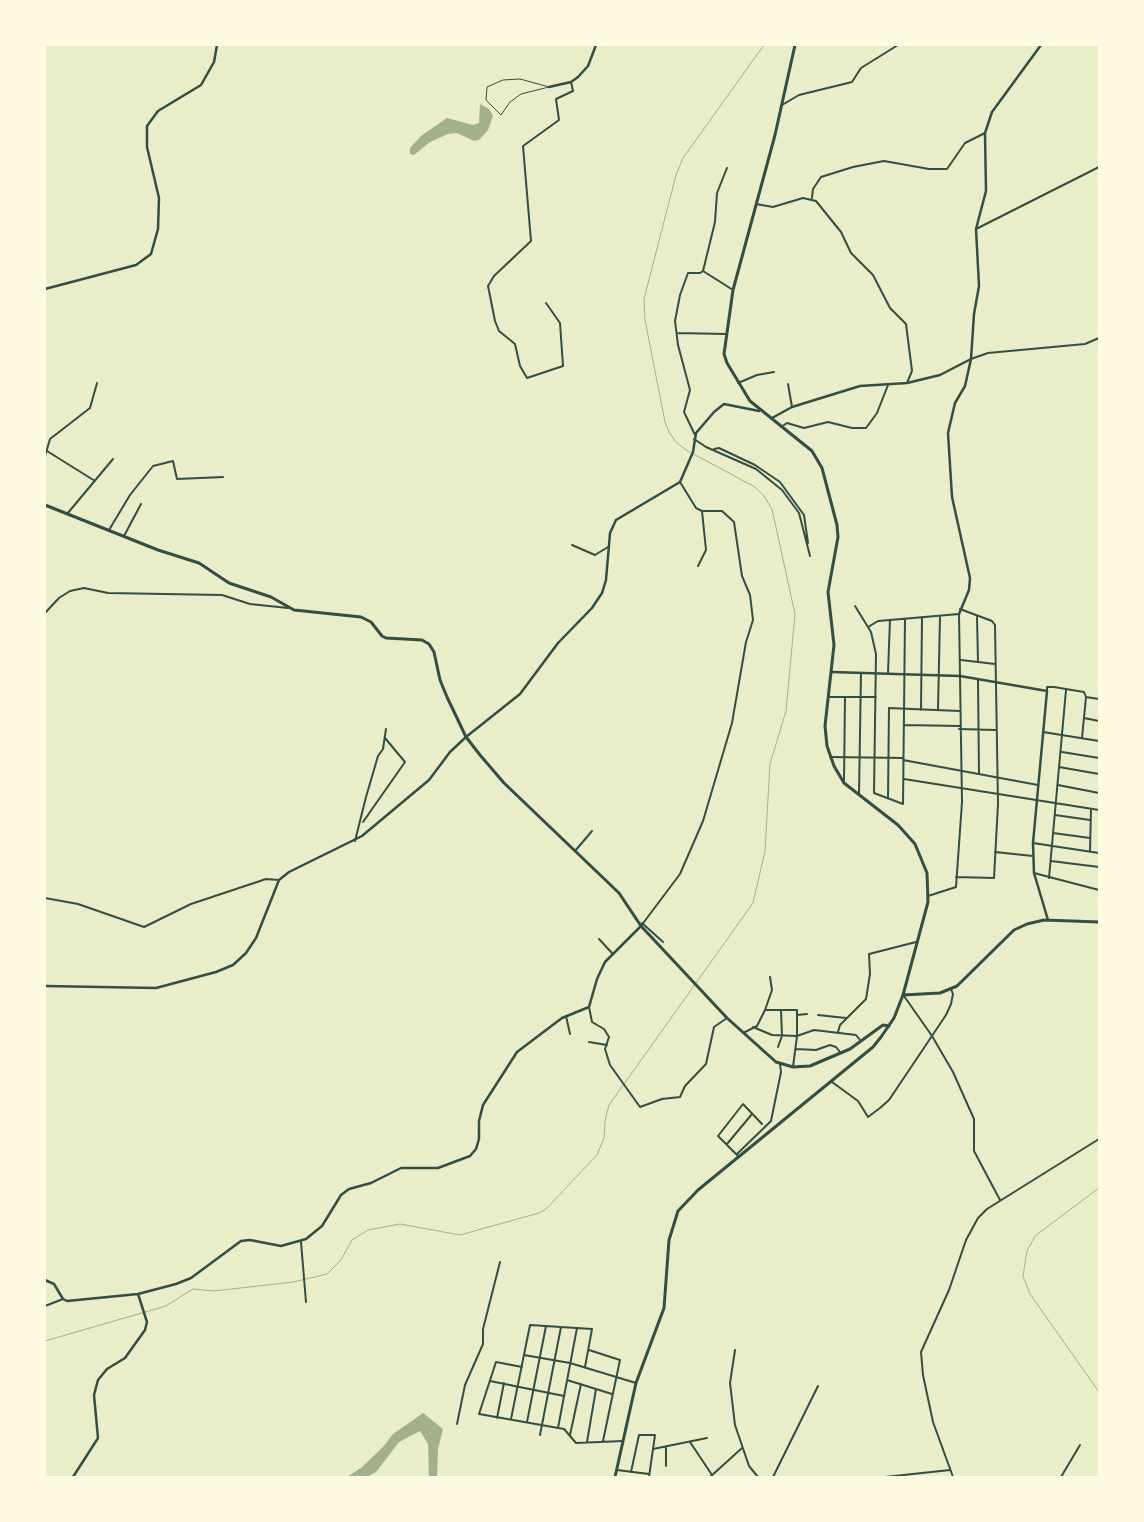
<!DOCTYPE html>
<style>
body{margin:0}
#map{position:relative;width:1144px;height:1522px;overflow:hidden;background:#e9edc9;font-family:Roboto,sans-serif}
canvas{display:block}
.frame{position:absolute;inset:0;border:46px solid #fefae0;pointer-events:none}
</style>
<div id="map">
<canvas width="1144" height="1522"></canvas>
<div class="frame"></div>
</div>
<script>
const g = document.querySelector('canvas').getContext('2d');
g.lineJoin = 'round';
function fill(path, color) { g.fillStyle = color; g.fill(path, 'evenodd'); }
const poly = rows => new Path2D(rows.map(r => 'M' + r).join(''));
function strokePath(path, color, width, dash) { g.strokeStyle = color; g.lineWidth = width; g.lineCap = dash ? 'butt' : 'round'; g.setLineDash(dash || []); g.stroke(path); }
fill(poly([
 [480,104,489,109,493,116,488,130,479,140,474,141,457,133,448,134,430,142,414,155,410,154,410,148,421,136,447,118,473,125,479,123],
 [423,1413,443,1429,438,1449,437,1477,429,1477,428,1444,420,1431,399,1442,376,1472,367,1477,347,1477,362,1467,382,1448,393,1434]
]), '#a3b18a');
strokePath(poly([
 [1099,1188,1035,1236,1027,1251,1023,1276,1030,1294,1099,1392],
 [45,1341,166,1306,193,1289,214,1291,293,1282,327,1274,341,1260,352,1240,368,1230,400,1224,460,1235,539,1213,546,1209,597,1155,604,1138,605,1121,609,1105,753,903,765,851,770,764,786,711,795,614,772,509,764,496,755,487,686,450,676,442,669,432,665,422,645,320,644,299,676,175,683,158,764,45]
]), '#a3b18a', 1);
strokePath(poly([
 [520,79,549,87,521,94,510,102,501,115,486,100,487,87,503,80,520,79]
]), '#344e41', 1);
strokePath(poly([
 [782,105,799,95,852,82,861,68,898,45],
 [812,198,813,189,821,177,853,167,884,161,929,169,947,169,965,143,985,133],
 [756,204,773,207,803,198,816,201,841,232,851,253,873,275,890,308,906,324,912,371,907,383],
 [976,229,1099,167],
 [703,271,715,222,717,193,727,168],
 [703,271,733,290],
 [546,303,560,323,563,366,527,378,520,366,515,344,499,331,495,321,488,286,494,276,531,241,523,146,559,120,556,99,573,91,571,82],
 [677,333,726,334],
 [971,359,988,353,1085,344,1099,338],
 [738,383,757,375,774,372],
 [788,384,792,407],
 [781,427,787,423,804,428,828,422,852,428,866,428,877,413,888,385],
 [695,435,684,412,690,390,678,345,675,321,680,295,688,273,700,273,703,271],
 [694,439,706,447,756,469,782,490,799,513,810,556],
 [714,449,719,448,755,465,780,482,804,515,808,543],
 [47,451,95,481],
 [45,456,50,439,90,408,97,383],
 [67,514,113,459],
 [109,530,130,495,153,466,173,461,177,479,223,477],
 [124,536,141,504],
 [572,545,595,555,608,547],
 [698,566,706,550,702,511],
 [855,606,871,632,876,654,874,793,903,804,905,619],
 [45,613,59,598,70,591,84,588,108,593,222,595,250,604,288,608],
 [977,617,978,662],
 [868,627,878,621,959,614,962,802,956,887,928,896],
 [961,660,995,664],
 [888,673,890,620],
 [978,680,979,774],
 [1047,691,1047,687,1054,687,1084,692,1086,697,1099,699],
 [829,697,876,697],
 [938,709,940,616],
 [921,710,922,618],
 [1084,718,1099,721],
 [904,725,960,726],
 [959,729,995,730],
 [1043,732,1099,741],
 [1082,738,1086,697],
 [1062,752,1099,758],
 [830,757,903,758],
 [903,760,1038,785],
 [1059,767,1099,774],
 [904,779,1099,810],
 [844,781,845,697],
 [1058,785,1099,793],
 [859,793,861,673],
 [888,798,889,708,959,711],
 [1055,815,1090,820],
 [363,822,405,762,385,738],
 [1053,833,1090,838],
 [355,841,366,797,378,756,383,749,386,729],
 [1033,843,1099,853],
 [575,851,592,831],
 [1090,851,1091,809],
 [995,852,1033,856],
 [1051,861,1099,867],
 [1034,873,1099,890],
 [956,877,994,878,998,804,995,625,992,621,960,609],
 [1049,878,1066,690],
 [45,898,78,904,144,927,191,904,266,879,279,880],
 [642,923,663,942],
 [641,926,680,874,703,821,732,723,746,642,753,620,750,595,742,576,734,522,722,511,702,511,696,508,680,482],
 [599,939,612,953],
 [904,996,932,1036,953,1072,974,1119,974,1151,1000,1200],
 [589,1007,592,1022,604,1029,609,1037,605,1049,610,1065,640,1107,662,1099,680,1097,685,1086,706,1064,714,1027,727,1018],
 [765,1010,797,1010,797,1036,793,1067],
 [797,1015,807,1014],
 [818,1015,846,1018],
 [566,1016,570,1034],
 [753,1027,772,1035,797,1036,814,1030,856,1035,860,1040],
 [745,1032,757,1026,765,1010,772,990,770,977],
 [838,1032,840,1025,866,999,870,974,869,954,916,942],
 [589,1042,607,1045],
 [778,1047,782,1036,781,1010],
 [796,1049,816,1050,830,1045,836,1047,840,1052],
 [832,1082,858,1101,868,1117,880,1108,889,1100,946,1015,951,1004,953,994,951,989],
 [727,1144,752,1114],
 [737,1154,771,1121,781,1072,780,1064],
 [739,1157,718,1136,743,1104,762,1124],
 [301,1242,306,1302],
 [45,1306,63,1299],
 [589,1350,620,1360,603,1441],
 [735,1350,730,1383,735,1425,749,1466,758,1477],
 [524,1355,570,1363,636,1383],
 [522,1367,496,1362,479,1414,564,1429,576,1443,623,1441],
 [567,1380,612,1394],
 [490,1381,564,1396],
 [497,1418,504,1383],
 [511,1419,530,1325,592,1329,585,1367],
 [527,1422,546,1326],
 [457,1424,465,1385,483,1344,483,1329,500,1262],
 [558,1428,577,1328],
 [540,1435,561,1327],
 [570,1435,581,1384],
 [587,1442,596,1389],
 [690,1442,712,1475],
 [653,1449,707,1438],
 [666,1466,666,1448],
 [617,1470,649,1474],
 [631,1472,639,1435,655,1435,649,1477],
 [710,1477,742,1448],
 [773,1477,818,1386],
 [885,1477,950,1470],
 [953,1477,933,1422,923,1375,921,1352,949,1290,966,1240,978,1218,987,1209,1099,1139],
 [1061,1477,1080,1445]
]), '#344e41', 2);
strokePath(poly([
 [549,87,571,82,578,77,588,66,596,45],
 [45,289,136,265,151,254,158,229,159,198,147,147,147,126,158,111,201,85,214,62,217,45],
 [772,418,792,407,860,386,907,383,940,375,971,359],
 [959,614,969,590,970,578,952,497,948,433,955,403,965,386,971,359,974,314,979,286,976,229,986,191,985,133,992,112,1041,45],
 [832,672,960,676,1047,691,1033,843,1034,873,1048,920],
 [45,986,156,988,216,972,233,965,246,953,256,938,279,880,289,872,362,836,429,780,450,752,466,737,520,694,558,643,592,608,602,593,606,580,610,533,616,520,680,482,693,452,696,433,714,412,724,404,759,411],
 [45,1280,54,1284,63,1299,67,1301,138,1294,176,1284,191,1278,241,1241,250,1240,281,1246,306,1239,322,1226,341,1195,349,1189,371,1183,401,1168,438,1168,470,1156,476,1149,479,1139,479,1121,483,1105,517,1052,562,1018,589,1007,597,979,605,962,641,926],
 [73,1477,98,1438,94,1395,98,1380,107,1369,125,1358,145,1330,147,1322,138,1294]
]), '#344e41', 2.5);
strokePath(poly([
 [45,505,158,550,199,563,229,583,271,597,294,610,361,617,371,622,382,636,386,638,422,640,429,644,434,652,440,680,447,697,466,737,480,755,504,783,619,893,641,926,727,1018,776,1062,793,1067,810,1066,850,1049,883,1025,889,1026],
 [903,995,940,993,957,986,1014,930,1027,924,1044,920,1099,922]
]), '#344e41', 3);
strokePath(poly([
 [615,1477,636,1383,664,1308,669,1240,678,1211,698,1190,873,1047,881,1037,894,1018,903,995,928,902,927,873,915,844,898,825,844,783,834,766,827,746,825,726,834,645,828,592,838,537,837,525,822,468,812,451,750,401,727,363,724,354,733,290,775,135,795,45]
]), '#344e41', 3);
</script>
